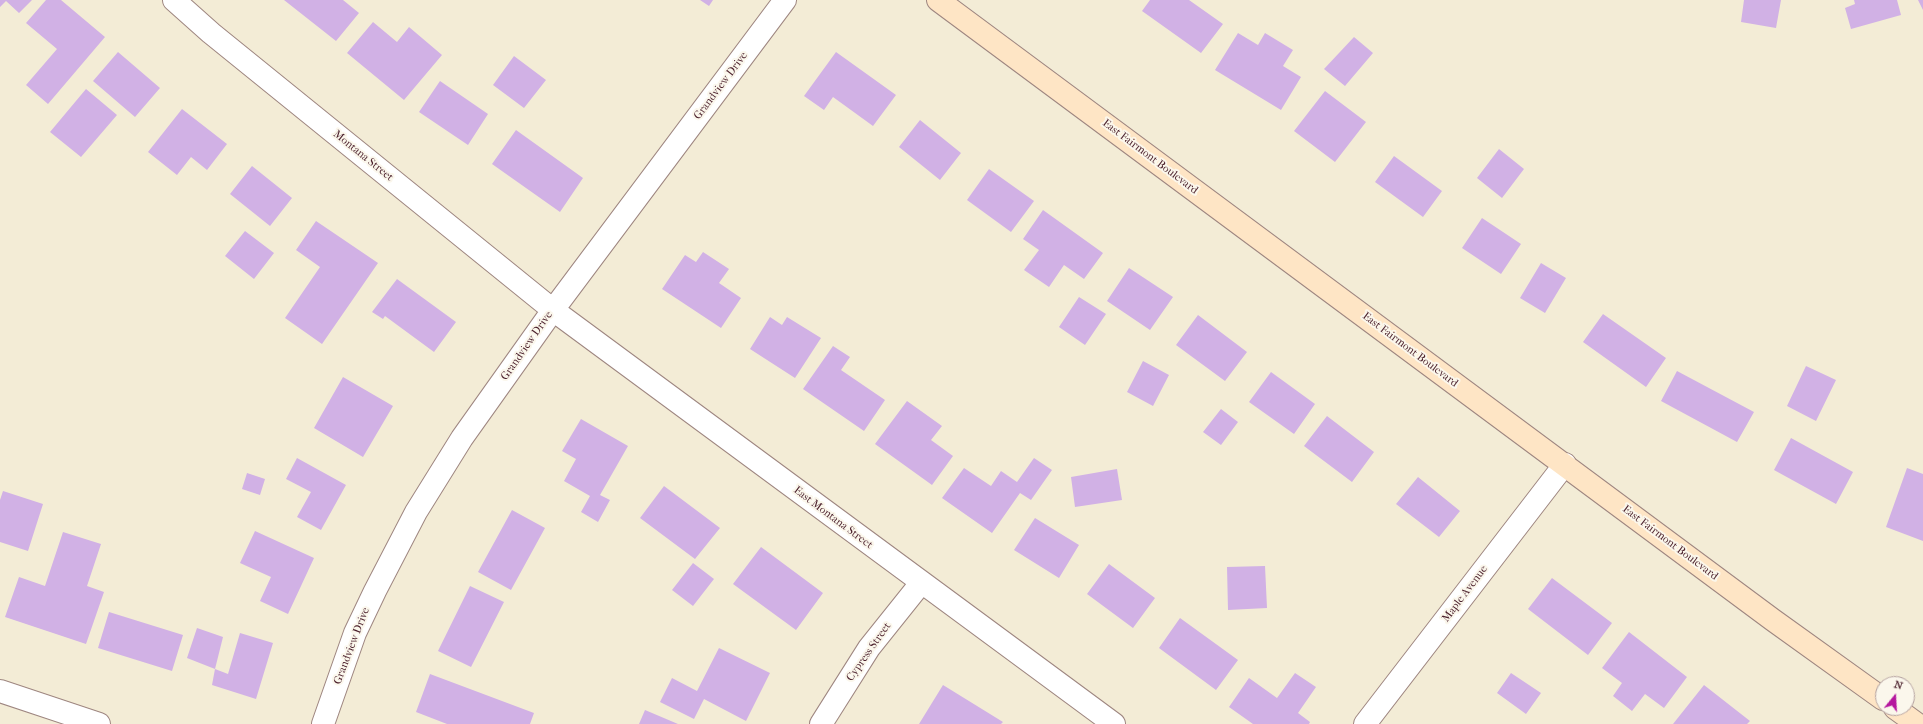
<!DOCTYPE html>
<style>
body{margin:0}
#map{position:relative;width:1923px;height:724px;overflow:hidden;background:#f3ecd6;font-family:"IM FELL French Canon",serif}
canvas{display:block}
.north{position:absolute;left:1875px;top:676px;width:40px;height:40px;box-sizing:border-box;background:#fbf7ec;border:1px solid #b4a19f;border-radius:50%;rotate:18deg;font-size:11px;font-weight:700;line-height:16px;text-align:center;color:#4a1f2b}
.north::after{content:'';display:block;margin:auto;width:14px;height:18px;background:#b5179e;clip-path:polygon(50% 0,100% 100%,50% 72%,0 100%)}
</style>
<div id="map">
<canvas width="1923" height="724"></canvas>
<div class="north">N</div>
</div>
<script>
const g = document.querySelector('canvas').getContext('2d');
g.lineJoin = 'round';
function fill(path, color) { g.fillStyle = color; g.fill(path, 'evenodd'); }
const poly = rows => new Path2D(rows.map(r => 'M' + r).join(''));
function strokePath(path, color, width, dash) { g.strokeStyle = color; g.lineWidth = width; g.lineCap = dash ? 'butt' : 'round'; g.setLineDash(dash || []); g.stroke(path); }
function drawText(font, color, halo, rows, align = 'center') {
  g.font = font + ' "IM FELL French Canon",serif'; g.lineWidth = 4; g.setLineDash([]); g.textBaseline = 'middle'; g.strokeStyle = halo; g.fillStyle = color; for (const [text, x, y, turn = 0] of rows) {
    g.save(); g.translate(x, y); g.rotate((+turn || 0) * Math.PI / 180); g.textAlign = isNaN(turn) ? turn : align; if (halo) g.strokeText(text, 0, 0); g.fillText(text, 0, 0); g.restore();
  }
}
fill(poly([
 [0,0,32,0,19,13,6,1,0,7],
 [46,0,61,0,105,37,48,104,26,85,57,49,26,23],
 [284,0,343,0,359,13,336,41],
 [700,0,713,0,709,6],
 [1150,0,1189,0,1223,24,1201,53,1142,11],
 [1744,0,1781,0,1776,28,1741,22],
 [1854,0,1897,0,1901,15,1851,29,1845,8,1855,4],
 [1918,0,1923,0,1923,10],
 [373,22,397,42,409,27,442,55,404,100,347,53],
 [1238,33,1258,45,1265,33,1293,50,1283,66,1301,77,1281,110,1215,70],
 [1354,37,1373,53,1345,86,1324,69],
 [118,52,160,88,135,117,93,81],
 [836,52,896,95,873,126,833,97,824,110,804,96],
 [514,56,546,80,524,108,493,85],
 [440,81,488,114,468,145,419,112],
 [86,89,117,115,81,157,50,132],
 [1325,91,1366,122,1335,162,1294,131],
 [182,109,227,144,207,170,191,157,177,175,148,152],
 [920,120,961,153,940,180,899,147],
 [516,130,583,178,560,212,492,164],
 [1499,149,1524,169,1502,198,1477,178],
 [1394,156,1442,191,1423,217,1375,182],
 [252,166,292,198,270,226,230,194],
 [989,169,1034,201,1011,232,967,200],
 [1043,210,1103,253,1084,279,1064,265,1049,287,1024,270,1039,250,1023,239],
 [1482,218,1521,244,1501,274,1462,248],
 [316,221,378,263,322,344,285,318,320,267,296,250],
 [245,231,274,253,254,279,225,256],
 [703,252,729,269,719,283,741,298,721,328,662,289,685,255,696,262],
 [1541,263,1566,278,1545,313,1520,298],
 [1129,268,1173,297,1150,330,1107,301],
 [397,279,456,322,434,352,385,316,383,319,372,312],
 [1079,297,1106,314,1085,345,1059,327],
 [1603,314,1666,358,1646,387,1583,342],
 [1198,315,1247,352,1225,381,1176,345],
 [770,317,782,325,787,317,821,338,795,378,750,349],
 [833,346,850,357,841,370,885,400,864,431,803,389],
 [1143,361,1169,375,1153,406,1127,392],
 [1806,366,1836,380,1816,421,1787,406],
 [1677,371,1754,412,1737,442,1661,401],
 [1271,372,1315,404,1294,434,1249,402],
 [343,377,393,406,363,457,314,428],
 [907,401,942,426,931,440,953,456,932,485,875,444],
 [1221,409,1238,422,1221,445,1203,432],
 [1327,416,1374,452,1352,482,1304,446],
 [581,419,628,446,600,495,610,500,598,522,581,512,590,496,564,481,576,459,562,451],
 [1791,438,1853,472,1836,504,1774,470],
 [297,458,346,485,321,530,297,517,311,492,286,479],
 [1034,458,1052,470,1031,500,1020,493,992,533,942,498,964,468,991,486,1001,471,1017,482],
 [1907,468,1923,474,1923,541,1886,527],
 [1117,469,1122,500,1075,507,1071,477],
 [247,473,265,479,260,495,242,489],
 [1418,477,1460,511,1439,537,1396,504],
 [664,486,720,528,695,559,640,518],
 [3,491,43,504,28,551,0,542,0,500],
 [512,510,545,528,511,590,478,572],
 [1035,518,1079,545,1059,578,1014,550],
 [255,531,314,558,288,614,260,601,271,577,240,563],
 [63,532,101,544,87,586,104,592,86,644,5,617,19,577,45,586],
 [761,547,823,593,796,630,733,584],
 [693,563,714,579,693,606,672,590],
 [1109,564,1155,598,1133,628,1087,594],
 [1265,566,1267,608,1228,610,1227,567],
 [1552,578,1612,623,1588,655,1528,609],
 [470,586,504,602,471,667,438,651],
 [109,612,183,635,172,671,98,648],
 [1180,618,1238,660,1216,690,1159,648],
 [197,628,223,637,215,669,187,658],
 [1629,632,1687,677,1664,708,1645,694,1632,711,1613,696,1622,683,1602,668],
 [240,633,273,643,256,699,212,685,215,669,228,674],
 [719,648,770,673,746,721,704,699,694,719,660,702,672,678,697,691],
 [1295,673,1316,687,1298,713,1310,722,1309,724,1253,724,1229,707,1249,678,1277,698],
 [1511,673,1541,693,1526,714,1497,693],
 [430,674,534,713,530,724,447,724,416,712],
 [943,685,1003,722,1001,724,919,724],
 [1704,685,1750,721,1747,724,1673,724],
 [645,710,678,724,639,724]
]), '#d1b1e5');
const street = poly([
 [174,0,211,33,553,310,1114,724],
 [0,691,99,724],
 [323,724,355,633,375,591,416,512,462,438,553,310,785,0],
 [821,724,869,648,921,583],
 [1365,724,1565,464]
]);
const secondary = poly([
 [938,0,1773,620,1883,699],
 [1895,708,1917,724]
]);
strokePath(street, '#9e8680', 24);
strokePath(secondary, '#9e8680', 24);
strokePath(street, '#fff', 22);
strokePath(secondary, '#fee5c5', 22);
drawText('11px', '#4a1f2b', '#fbf7ec', [
 ["Grandview Drive",721,86,-53],
 ["Montana Street",363,156,39],
 ["East Fairmont Boulevard",1150,157,37],
 ["Grandview Drive",527,346,-55],
 ["East Fairmont Boulevard",1410,350,37],
 ["East Montana Street",833,518,37],
 ["East Fairmont Boulevard",1670,543,37],
 ["Maple Avenue",1465,594,-53],
 ["Grandview Drive",352,646,-69],
 ["Cypress Street",869,652,-55]
]);
</script>
